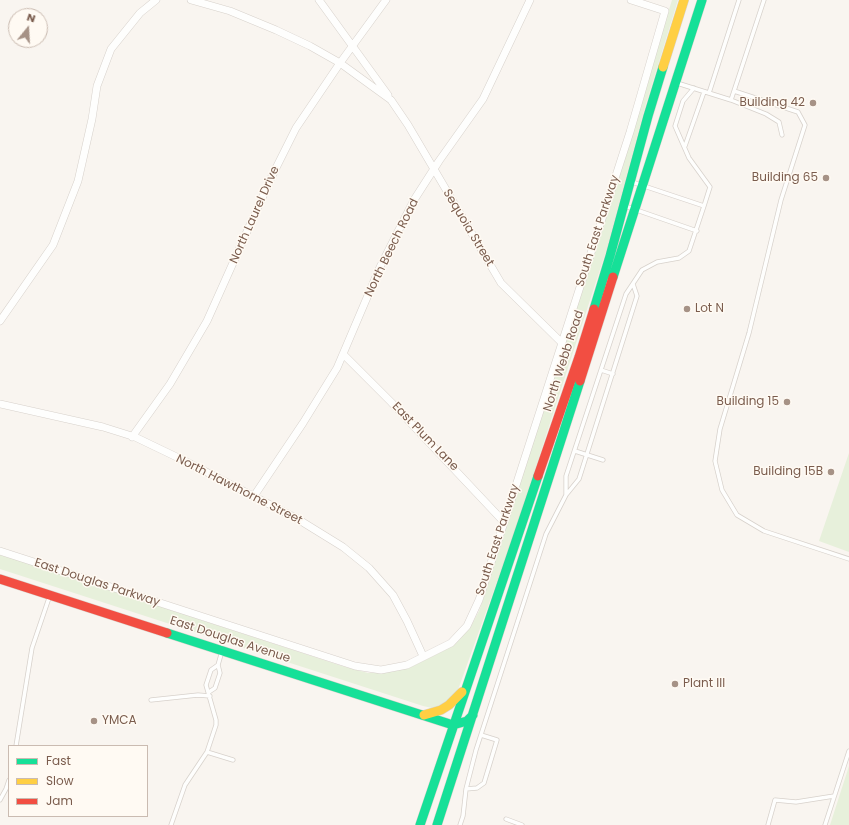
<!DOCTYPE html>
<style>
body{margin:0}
#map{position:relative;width:849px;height:825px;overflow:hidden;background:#f9f5f0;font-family:Poppins,sans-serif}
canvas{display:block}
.legend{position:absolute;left:8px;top:745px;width:140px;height:72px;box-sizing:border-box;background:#fffaf3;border:1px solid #cabbb1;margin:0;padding:5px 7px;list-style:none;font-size:12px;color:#7a5c4d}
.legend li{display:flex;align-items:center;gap:8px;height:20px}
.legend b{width:20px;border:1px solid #cabbb1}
.north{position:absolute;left:8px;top:8px;width:40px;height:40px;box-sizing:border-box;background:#fffaf3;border:1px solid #cabbb1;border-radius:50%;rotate:18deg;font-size:11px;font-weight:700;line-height:16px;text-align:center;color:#7a5c4d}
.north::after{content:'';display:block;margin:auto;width:14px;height:18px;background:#a69286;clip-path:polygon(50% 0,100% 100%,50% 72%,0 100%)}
</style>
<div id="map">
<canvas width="849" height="825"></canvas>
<ul class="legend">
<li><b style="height:5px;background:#16e098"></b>Fast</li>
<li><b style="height:5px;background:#ffcf43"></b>Slow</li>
<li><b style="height:5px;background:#f24e42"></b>Jam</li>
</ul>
<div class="north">N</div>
</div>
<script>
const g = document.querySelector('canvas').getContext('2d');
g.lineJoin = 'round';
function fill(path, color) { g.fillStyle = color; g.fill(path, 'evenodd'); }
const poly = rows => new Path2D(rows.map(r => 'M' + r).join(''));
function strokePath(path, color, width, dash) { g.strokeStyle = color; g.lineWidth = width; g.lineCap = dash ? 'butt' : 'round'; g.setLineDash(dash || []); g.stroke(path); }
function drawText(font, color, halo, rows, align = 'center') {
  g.font = font + ' Poppins,sans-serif'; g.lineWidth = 3; g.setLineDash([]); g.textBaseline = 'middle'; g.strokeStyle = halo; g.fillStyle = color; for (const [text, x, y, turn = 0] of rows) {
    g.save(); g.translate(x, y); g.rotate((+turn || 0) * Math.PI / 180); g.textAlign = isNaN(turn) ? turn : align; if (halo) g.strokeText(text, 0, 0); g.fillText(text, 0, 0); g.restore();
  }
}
fill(poly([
 [672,0,678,0,645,107,607,248,513,537,459,687,454,697,448,703,432,708,423,706,0,569,0,554,342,666,368,673,390,672,409,668,445,650,459,640,471,626,479,611,484,597],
 [849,453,849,552,819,541],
 [849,766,849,825,830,825]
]), '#e7f0db');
const lane = poly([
 [677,83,731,100,764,0],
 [734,91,798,112,805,125,781,200,749,333,720,429,715,461,722,490,737,515,764,531,849,559],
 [709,93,739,0],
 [731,100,766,114,779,122,782,135],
 [685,146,704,92],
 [632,182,704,206],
 [625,206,697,231],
 [633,284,637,296,579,479,566,495,566,476,626,294,642,270,657,262,679,258,689,251,704,206,710,187,689,158,675,126,683,101,694,88],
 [601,370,613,374],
 [575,451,603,460],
 [209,692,215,688,220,673,218,665],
 [151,700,198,695,210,696],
 [16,746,32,648,50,595],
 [207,752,233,760],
 [466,789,477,788,484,783,497,740,481,735],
 [0,800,6,789,9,780],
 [506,819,522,825],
 [171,825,185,785,207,752,216,725,216,720,206,685,211,670,218,665,222,651],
 [460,825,463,816,466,789,476,750,546,534,566,495],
 [768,825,775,800,796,802,834,796],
 [825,825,849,751]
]);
const street = poly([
 [191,0,230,11,276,30,310,46,340,63,391,100,408,125,501,283,562,343],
 [319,0,388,95],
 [0,321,53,245,78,181,92,119,97,86,111,49,140,13,156,0],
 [343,354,391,402,504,522],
 [0,404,103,427,135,437,187,462,296,518,343,547,369,568,393,595,407,621,423,656],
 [132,437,170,384,207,321,271,178,296,128,340,63,386,0],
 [254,496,303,423,337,368,380,267,414,200,439,161,483,99,530,0],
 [0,551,355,666,381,670,407,665,451,643,467,626,479,600,630,132,665,11,631,0]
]);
const fast = poly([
 [613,277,702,0],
 [594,309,610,256,648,116,663,67],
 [167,633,453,725,467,721,473,715],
 [420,825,538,476],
 [437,825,580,381]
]);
const slow = poly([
 [663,67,684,0],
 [424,715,441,710,449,705,462,692]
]);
const jam = poly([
 [580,381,613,277],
 [538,476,579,357,594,309],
 [0,579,167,633]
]);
strokePath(lane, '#d7d1cb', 5);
strokePath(street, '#d7d1cb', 8);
strokePath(fast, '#d9d2cb', 10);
strokePath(slow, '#d9d2cb', 10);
strokePath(jam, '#d9d2cb', 10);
strokePath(lane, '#fefefd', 3.5);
strokePath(street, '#fefefd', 7);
strokePath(fast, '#16e098', 9);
strokePath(slow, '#ffcf43', 9);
strokePath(jam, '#f24e42', 9);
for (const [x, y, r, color] of [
 [813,103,4,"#a69286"],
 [826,178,4,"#a69286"],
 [687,309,4,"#a69286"],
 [787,402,4,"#a69286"],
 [831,472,4,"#a69286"],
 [675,684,4,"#a69286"],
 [94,721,4,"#a69286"]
]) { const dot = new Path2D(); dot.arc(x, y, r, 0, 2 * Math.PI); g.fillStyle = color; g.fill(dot); strokePath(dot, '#fffaf3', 1.5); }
drawText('12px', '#7a5c4d', '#fffaf3', [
 ["Building 42",805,103],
 ["Building 65",818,178],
 ["Lot N",695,309,"left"],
 ["Building 15",779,402],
 ["Building 15B",823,472],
 ["Plant III",683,684,"left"],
 ["YMCA",102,721,"left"]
], 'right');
drawText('12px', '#7a5c4d', '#fffaf3', [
 ["North Laurel Drive",255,215,-66],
 ["Sequoia Street",468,228,59],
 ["South East Parkway",598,231,-72],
 ["North Beech Road",392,248,-64],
 ["North Webb Road",564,361,-72],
 ["East Plum Lane",425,437,46],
 ["North Hawthorne Street",239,490,27],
 ["South East Parkway",498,540,-72],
 ["East Douglas Parkway",97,583,18],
 ["East Douglas Avenue",230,640,18]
]);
</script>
